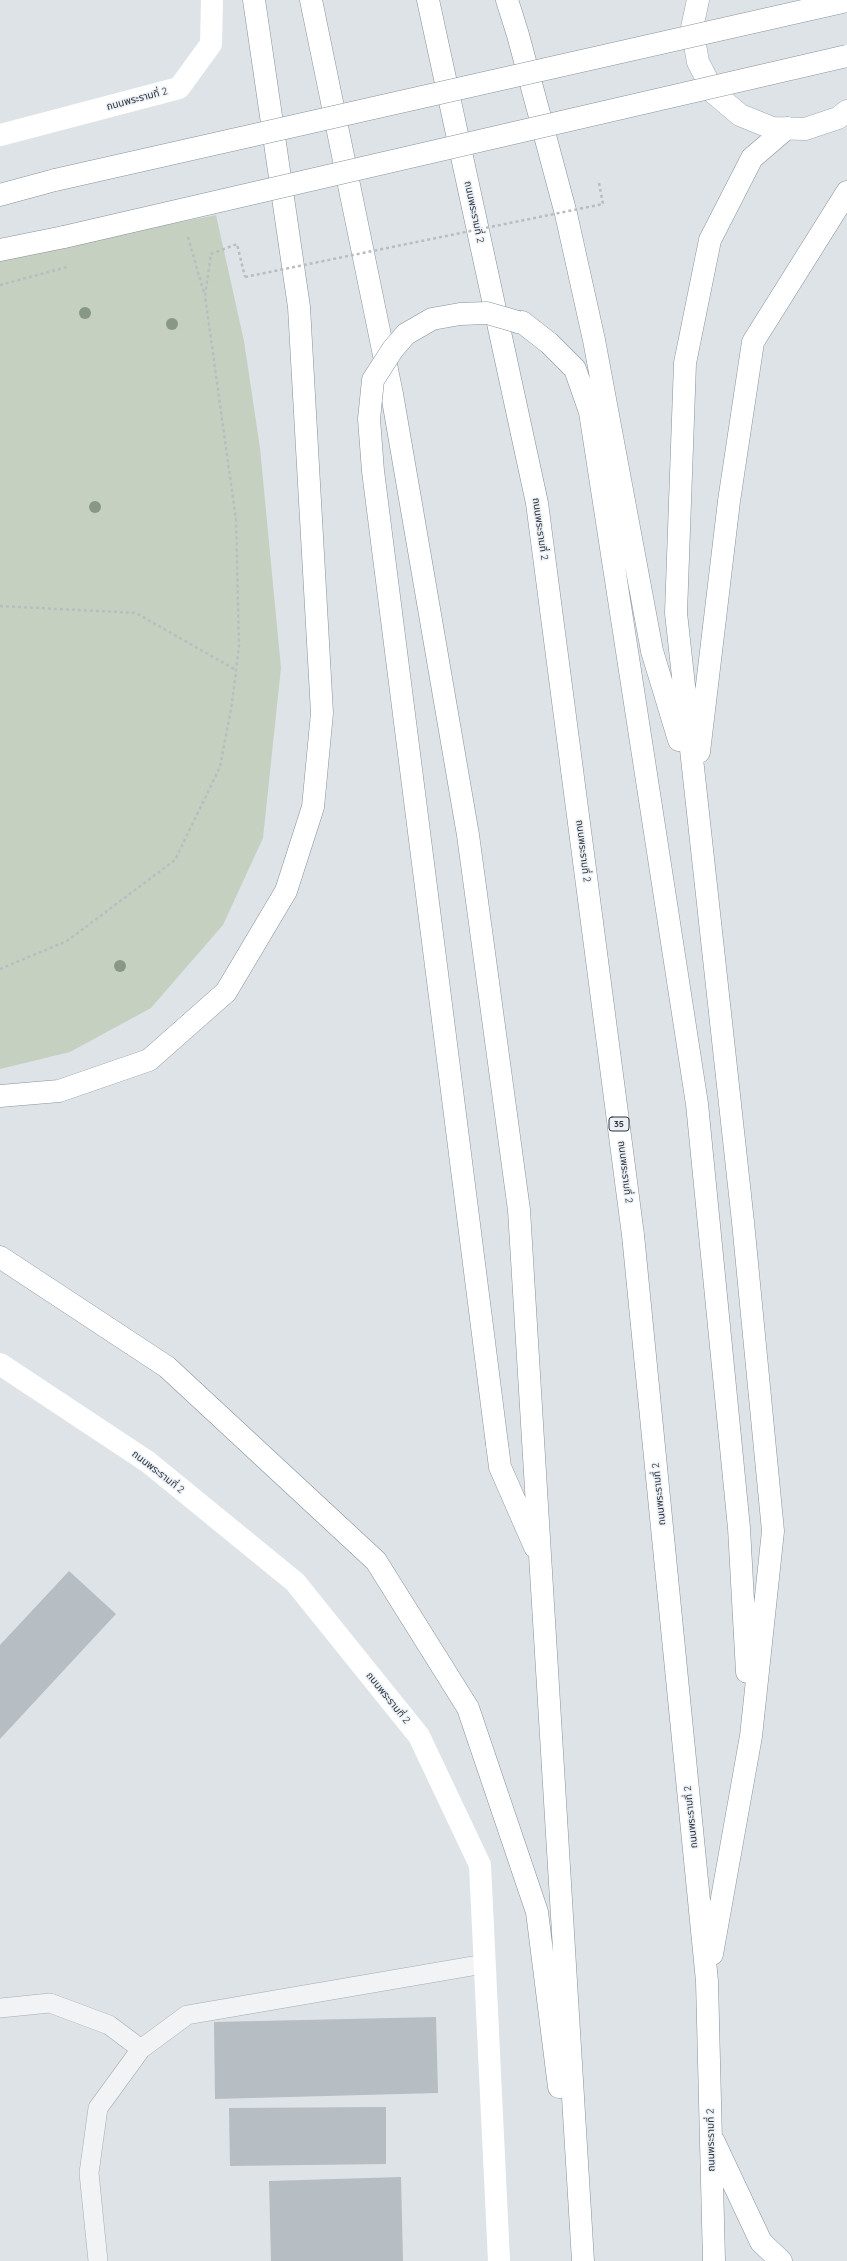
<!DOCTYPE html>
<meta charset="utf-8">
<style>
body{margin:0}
canvas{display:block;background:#dee3e7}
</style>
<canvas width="847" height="2261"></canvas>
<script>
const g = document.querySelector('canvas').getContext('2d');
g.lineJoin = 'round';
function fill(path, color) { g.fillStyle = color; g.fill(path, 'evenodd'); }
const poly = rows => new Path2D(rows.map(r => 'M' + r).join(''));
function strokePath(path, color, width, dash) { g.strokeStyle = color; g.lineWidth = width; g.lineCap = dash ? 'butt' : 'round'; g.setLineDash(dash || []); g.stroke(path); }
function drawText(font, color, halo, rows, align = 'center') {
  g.font = font + ' Quicksand,"Noto Sans Thai",sans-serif'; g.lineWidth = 3; g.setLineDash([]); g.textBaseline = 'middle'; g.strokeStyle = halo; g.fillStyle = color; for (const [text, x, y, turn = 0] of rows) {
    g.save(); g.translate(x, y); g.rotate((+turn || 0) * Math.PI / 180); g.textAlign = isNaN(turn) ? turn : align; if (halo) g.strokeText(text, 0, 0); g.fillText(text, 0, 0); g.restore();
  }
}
fill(poly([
 [216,215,244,341,260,448,281,668,263,838,223,925,151,1008,70,1052,0,1069,0,261,78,242]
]), '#c6d0c0');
fill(poly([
 [69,1571,116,1614,0,1739,0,1645],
 [436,2017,438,2093,215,2099,214,2022],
 [386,2107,386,2164,230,2166,229,2108],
 [401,2177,403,2261,271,2261,269,2181]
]), '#b6bdc3');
const lane = poly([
 [0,2008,50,2003,109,2025,141,2049],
 [98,2261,89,2173,98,2108,141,2049,187,2015,484,1964]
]);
const primary = poly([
 [698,0,692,28,698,62,714,93,740,115,772,128,805,129,838,118,847,111]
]);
const highway = poly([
 [311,0,392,394,468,835,519,1210,583,2261],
 [428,0,537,503,633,1235,707,1981,714,2261],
 [507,0,518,35,566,214,594,340,652,651,679,740],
 [0,195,55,180],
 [0,250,64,237],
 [518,322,522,322,549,343,575,369,590,412,697,1104,739,1528,747,1672],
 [699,752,729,501,753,342,847,192],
 [0,1096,59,1091,149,1060,226,992,286,891,313,807,322,713,299,307,254,0],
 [0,1257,167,1367,376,1561,468,1708,537,1912,559,2087],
 [497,1444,500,1467,535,1547],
 [712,1954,751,1736,773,1531,743,1222,676,613,685,363,710,240,752,158,787,128],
 [714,2142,761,2242,781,2261]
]);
strokePath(lane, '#a4abb1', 20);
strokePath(primary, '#9ea9b2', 23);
strokePath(highway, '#86929d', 23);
strokePath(poly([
 [599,183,603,204],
 [188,237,204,293],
 [0,285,67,267],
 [0,606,136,613,236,670],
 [0,969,67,941,175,860,220,767,232,703,239,646,236,520,205,296,211,254,237,244,245,277]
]), '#b9bdc1', 2.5, [3, 3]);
strokePath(lane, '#f1f3f5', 19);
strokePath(poly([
 [0,135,179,88,211,44,212,0],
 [0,1364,148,1462,295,1582,419,1736,480,1865,499,2261]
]), '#fff', 22);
strokePath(primary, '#fff', 22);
strokePath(highway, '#fff', 22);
const highwayBridge = poly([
 [55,180,847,1],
 [64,237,847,56],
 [497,1444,373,471,369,419,373,380,393,349,406,334,432,319,460,314,487,313,518,322]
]);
strokePath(highwayBridge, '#86929d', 23, []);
strokePath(poly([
 [245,277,603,204]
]), '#b9bdc1', 2.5, [3, 3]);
strokePath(highwayBridge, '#fff', 22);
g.fillStyle = '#889786';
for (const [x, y] of [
 [85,313],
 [172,324],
 [95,507],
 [120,966]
]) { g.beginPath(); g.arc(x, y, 6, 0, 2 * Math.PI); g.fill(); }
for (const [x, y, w] of [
 [619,1124,20]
]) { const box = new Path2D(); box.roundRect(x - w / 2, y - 7, w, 14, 3); g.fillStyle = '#edf1f5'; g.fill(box); strokePath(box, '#28333d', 1); }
drawText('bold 9px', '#28333d', null, [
 ["35",619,1124]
]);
drawText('10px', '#28333d', '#edf1f5', [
 ["ถนนพระรามที่ 2",137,99,-15],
 ["ถนนพระรามที่ 2",474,212,78],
 ["ถนนพระรามที่ 2",540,529,82],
 ["ถนนพระรามที่ 2",583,851,83],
 ["ถนนพระรามที่ 2",625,1172,83],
 ["ถนนพระรามที่ 2",158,1472,38],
 ["ถนนพระรามที่ 2",659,1494,-96],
 ["ถนนพระรามที่ 2",388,1698,51],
 ["ถนนพระรามที่ 2",691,1817,-96],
 ["ถนนพระรามที่ 2",711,2140,-91]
]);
</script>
